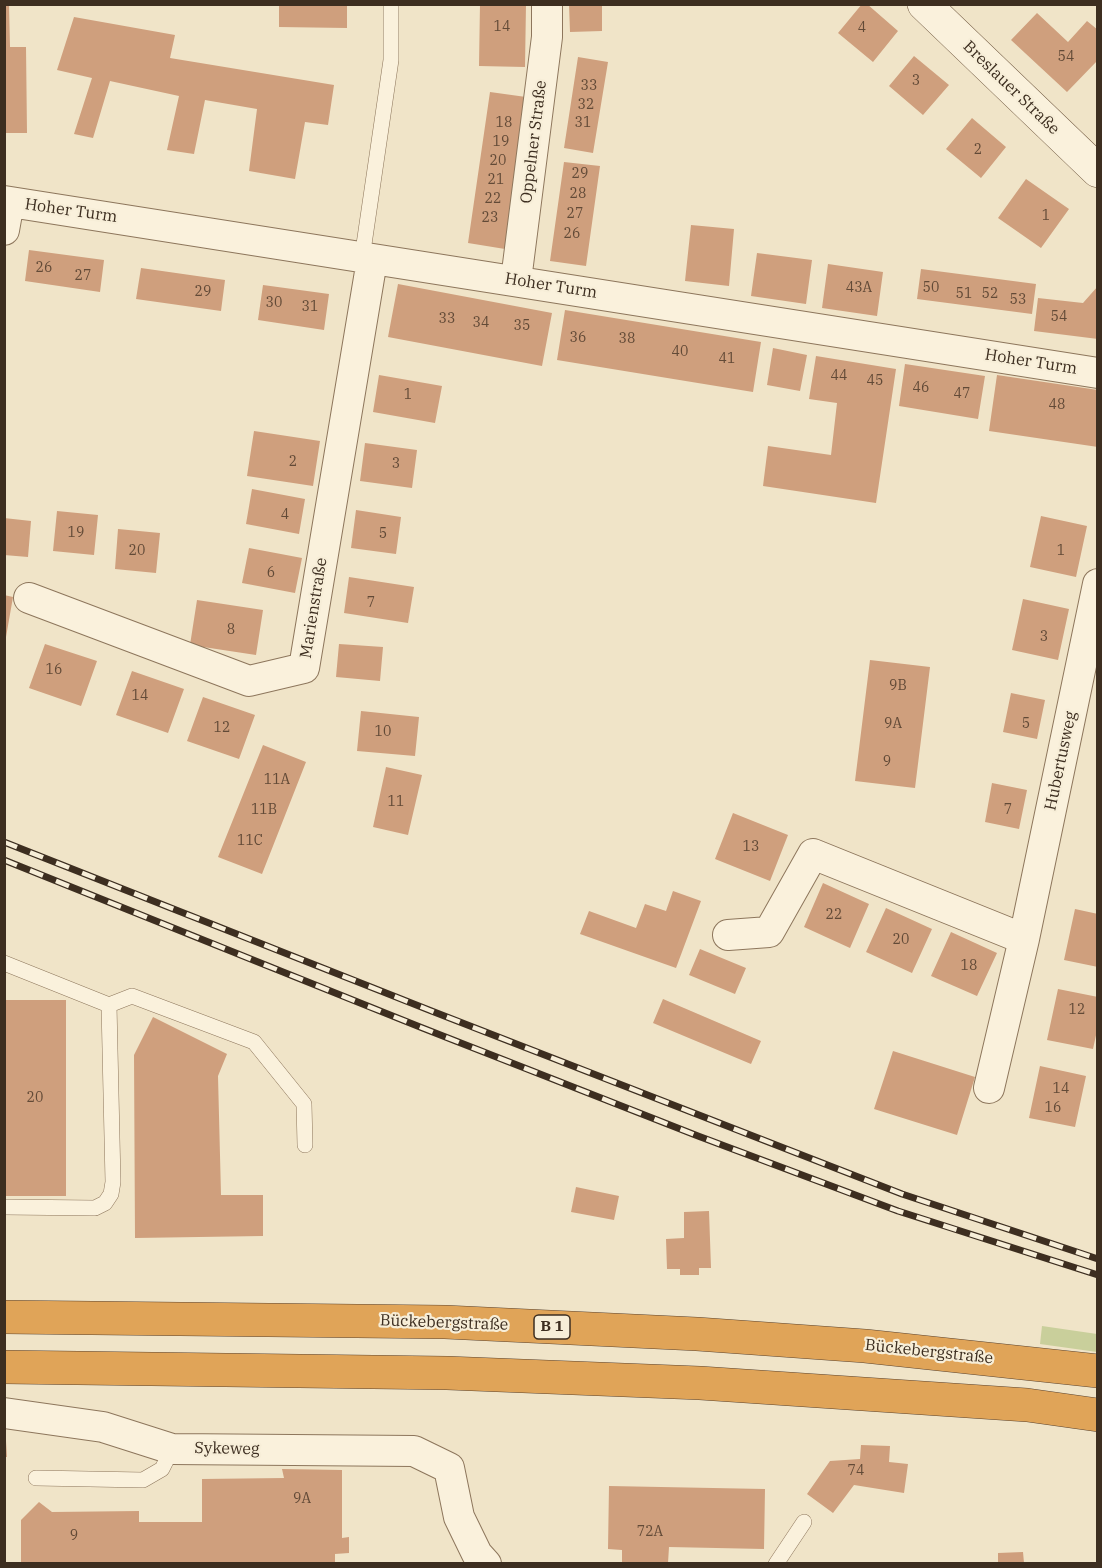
<!DOCTYPE html>
<meta charset="utf-8">
<style>
body{margin:0}
#map{position:relative;width:1102px;height:1568px;overflow:hidden;background:#f0e4c8;font-family:"IBM Plex Serif",serif}
canvas{display:block}
.frame{position:absolute;inset:0;border:6px solid #3d2e20;pointer-events:none}
</style>
<div id="map">
<canvas width="1102" height="1568"></canvas>
<div class="frame"></div>
</div>
<script>
const g = document.querySelector('canvas').getContext('2d');
g.lineJoin = 'round';
function fill(path, color) { g.fillStyle = color; g.fill(path, 'evenodd'); }
const poly = rows => new Path2D(rows.map(r => 'M' + r).join(''));
function strokePath(path, color, width, dash) { g.strokeStyle = color; g.lineWidth = width; g.lineCap = dash ? 'butt' : 'round'; g.setLineDash(dash || []); g.stroke(path); }
function drawText(font, color, halo, rows, align = 'center') {
  g.font = font + ' "IBM Plex Serif",serif'; g.lineWidth = 4.5; g.setLineDash([]); g.textBaseline = 'middle'; g.strokeStyle = halo; g.fillStyle = color; for (const [text, x, y, turn = 0] of rows) {
    g.save(); g.translate(x, y); g.rotate((+turn || 0) * Math.PI / 180); g.textAlign = isNaN(turn) ? turn : align; if (halo) g.strokeText(text, 0, 0); g.fillText(text, 0, 0); g.restore();
  }
}
fill(poly([
 [1042,1326,1097,1334,1097,1352,1040,1344]
]), '#c9cf9b');
fill(poly([
 [279,4,347,4,347,28,279,27],
 [480,4,526,4,525,67,479,66],
 [569,4,602,4,602,31,570,32],
 [862,4,867,4,898,31,873,62,838,33],
 [4,5,9,5,10,47,26,47,27,133,4,133],
 [1037,13,1068,42,1087,21,1098,30,1098,60,1067,92,1011,40],
 [74,17,175,35,170,58,334,85,328,125,305,122,295,179,249,171,257,109,205,100,194,154,167,150,179,96,110,81,93,138,74,134,92,78,57,70],
 [914,56,949,85,923,115,889,86],
 [578,57,608,62,593,153,564,148],
 [490,92,526,97,505,249,468,243],
 [972,118,1006,147,981,178,946,149],
 [564,162,600,166,586,266,550,261],
 [1026,179,1069,209,1041,248,998,218],
 [691,225,734,229,729,286,685,281],
 [29,250,104,260,100,292,25,281],
 [757,253,812,260,806,304,751,296],
 [828,264,883,272,877,316,822,308],
 [141,268,225,280,221,311,136,299],
 [921,269,1036,284,1032,314,917,299],
 [398,284,552,313,542,366,388,337],
 [263,285,329,294,324,330,258,320],
 [1098,286,1098,339,1034,331,1038,298,1083,303],
 [565,310,761,342,753,392,557,360],
 [773,348,807,355,800,391,767,385],
 [816,356,896,369,876,503,763,486,768,446,831,455,837,403,809,399],
 [905,364,985,376,978,419,899,406],
 [379,375,442,386,435,423,373,412],
 [997,375,1098,390,1098,447,989,431],
 [254,431,320,441,313,486,247,476],
 [365,443,417,450,412,488,360,481],
 [252,489,305,499,299,534,246,524],
 [356,510,401,517,396,554,351,548],
 [57,511,98,515,94,555,53,551],
 [1041,516,1087,526,1076,577,1030,567],
 [4,518,31,521,28,557,4,555],
 [118,529,160,533,156,573,115,569],
 [249,548,302,558,295,593,242,583],
 [349,577,414,587,408,623,344,613],
 [4,595,13,597,6,637,4,637],
 [1023,599,1069,609,1058,660,1012,650],
 [197,600,263,610,256,655,190,645],
 [45,644,97,661,81,706,29,688],
 [339,644,383,647,380,681,336,677],
 [870,660,930,667,915,788,855,781],
 [132,671,184,689,168,733,116,715],
 [1011,693,1045,700,1037,739,1003,732],
 [203,697,255,715,239,759,187,741],
 [361,711,419,717,415,756,357,751],
 [263,745,306,762,262,874,218,857],
 [386,767,422,775,408,835,373,827],
 [992,783,1027,790,1019,829,985,822],
 [733,813,788,835,770,881,715,859],
 [823,883,869,904,850,948,804,927],
 [673,891,701,901,676,968,580,934,589,911,636,928,645,904,666,911],
 [886,908,932,929,912,973,866,952],
 [1075,909,1098,914,1098,967,1064,960],
 [951,932,997,953,977,996,931,976],
 [700,949,746,968,735,994,689,975],
 [1058,989,1098,997,1098,1026,1093,1049,1047,1040],
 [663,999,761,1041,751,1064,653,1023],
 [4,1000,66,1000,66,1196,4,1196],
 [153,1017,227,1054,218,1076,221,1195,263,1195,263,1236,135,1238,134,1055],
 [893,1051,975,1077,957,1135,874,1109],
 [1040,1066,1086,1076,1075,1127,1029,1118],
 [576,1187,619,1196,614,1220,571,1212],
 [709,1211,711,1268,699,1268,699,1275,680,1275,680,1269,667,1269,666,1239,684,1238,684,1212],
 [5,1441,6,1441,7,1457,5,1457],
 [861,1445,890,1446,889,1462,908,1464,904,1493,854,1485,833,1513,807,1494,830,1461,860,1459],
 [282,1469,342,1470,342,1538,349,1537,349,1553,335,1554,335,1563,21,1563,21,1520,39,1502,52,1512,139,1511,139,1522,202,1522,202,1479,284,1478],
 [609,1486,765,1489,764,1549,669,1547,668,1563,622,1563,622,1550,608,1549],
 [1023,1552,1024,1563,998,1563,998,1553]
]), '#cf9f7d');
const lane = poly([
 [362,258,391,60,391,4],
 [4,963,109,1005,113,1182,111,1194,105,1203,95,1208,4,1207],
 [109,1005,132,996,254,1042,304,1104,305,1145],
 [36,1478,143,1480,162,1469,172,1449],
 [776,1564,804,1522]
]);
const street = poly([
 [4,201,1098,373],
 [4,230,9,202],
 [516,280,547,37,547,4],
 [29,598,249,681,304,668,372,260],
 [728,935,769,932,813,854,1024,939],
 [989,1088,1024,939,1098,584],
 [4,1413,103,1427,172,1449,414,1451,449,1468,459,1517,477,1554,486,1564]
]);
const secondary = poly([
 [924,4,1098,171]
]);
const highway = poly([
 [4,1317,445,1322,697,1334,865,1346,1098,1371],
 [4,1367,447,1373,700,1383,1027,1405,1098,1415]
]);
strokePath(lane, '#8d765c', 16);
strokePath(street, '#8d765c', 32);
strokePath(secondary, '#6f573f', 34);
strokePath(highway, '#5b4430', 34);
strokePath(lane, '#faf1dc', 15);
strokePath(street, '#faf1dc', 30);
strokePath(secondary, '#faf1dc', 33);
strokePath(highway, '#e0a458', 33);
const rail = poly([
 [4,842,429,1010,902,1194,1098,1259],
 [4,860,420,1027,698,1136,898,1211,1098,1275]
]);
strokePath(rail, '#3d2e20', 7);
strokePath(rail, '#f7eed8', 4.5, [14]);
drawText('14px', '#624a37', null, [
 ["14",502,27],
 ["4",862,28],
 ["54",1066,57],
 ["3",916,81],
 ["33",589,86],
 ["32",586,105],
 ["18",504,123],
 ["31",583,123],
 ["19",501,142],
 ["2",978,150],
 ["20",498,161],
 ["29",580,174],
 ["21",496,180],
 ["28",578,194],
 ["22",493,199],
 ["27",575,214],
 ["1",1046,216],
 ["23",490,218],
 ["26",572,234],
 ["26",44,268],
 ["27",83,276],
 ["43A",859,288],
 ["50",931,288],
 ["29",203,292],
 ["51",964,294],
 ["52",990,294],
 ["53",1018,300],
 ["30",274,303],
 ["31",310,307],
 ["54",1059,317],
 ["33",447,319],
 ["34",481,323],
 ["35",522,326],
 ["36",578,338],
 ["38",627,339],
 ["40",680,352],
 ["41",727,359],
 ["44",839,376],
 ["45",875,381],
 ["46",921,388],
 ["47",962,394],
 ["1",408,395],
 ["48",1057,405],
 ["2",293,462],
 ["3",396,464],
 ["4",285,515],
 ["19",76,533],
 ["5",383,534],
 ["20",137,551],
 ["1",1061,551],
 ["6",271,573],
 ["7",371,603],
 ["8",231,630],
 ["3",1044,637],
 ["16",54,670],
 ["9B",898,686],
 ["14",140,696],
 ["9A",893,724],
 ["5",1026,724],
 ["12",222,728],
 ["10",383,732],
 ["9",887,762],
 ["11A",277,780],
 ["11",396,802],
 ["11B",264,810],
 ["7",1008,810],
 ["11C",250,841],
 ["13",751,847],
 ["22",834,915],
 ["20",901,940],
 ["18",969,966],
 ["12",1077,1010],
 ["14",1061,1089],
 ["20",35,1098],
 ["16",1053,1108],
 ["74",856,1471],
 ["9A",302,1499],
 ["72A",650,1532],
 ["9",74,1536]
]);
for (const [x, y, w] of [
 [552,1327,36]
]) { const box = new Path2D(); box.roundRect(x - w / 2, y - 12, w, 24, 4.5); g.fillStyle = '#f7eed8'; g.fill(box); strokePath(box, '#3d2e20', 1.5); }
drawText('bold 15px', '#3d2e20', null, [
 ["B 1",552,1327]
]);
drawText('16px', '#3d2e20', '#f7eed8', [
 ["Breslauer Straße",1011,88,44],
 ["Oppelner Straße",534,142,-83],
 ["Hoher Turm",71,211,8],
 ["Hoher Turm",551,286,9],
 ["Hoher Turm",1031,362,9],
 ["Marienstraße",314,608,-81],
 ["Hubertusweg",1061,761,-78],
 ["Bückebergstraße",444,1323,2],
 ["Bückebergstraße",929,1352,6],
 ["Sykeweg",227,1449,1]
]);
</script>
